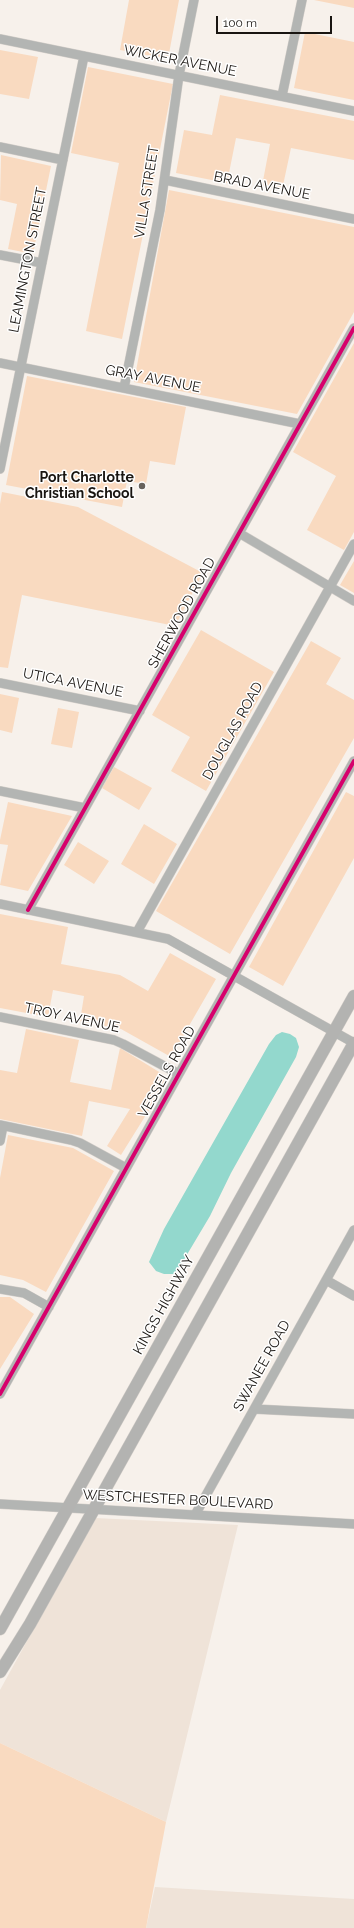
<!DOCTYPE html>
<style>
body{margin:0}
#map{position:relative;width:354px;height:1928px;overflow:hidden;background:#f7f1eb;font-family:Raleway,sans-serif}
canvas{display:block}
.scale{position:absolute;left:216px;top:16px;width:116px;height:18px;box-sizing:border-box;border:2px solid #191511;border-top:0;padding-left:5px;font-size:12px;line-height:14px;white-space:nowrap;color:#191511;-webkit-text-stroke:3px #fff;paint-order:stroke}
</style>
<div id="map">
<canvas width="354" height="1928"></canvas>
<div class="scale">100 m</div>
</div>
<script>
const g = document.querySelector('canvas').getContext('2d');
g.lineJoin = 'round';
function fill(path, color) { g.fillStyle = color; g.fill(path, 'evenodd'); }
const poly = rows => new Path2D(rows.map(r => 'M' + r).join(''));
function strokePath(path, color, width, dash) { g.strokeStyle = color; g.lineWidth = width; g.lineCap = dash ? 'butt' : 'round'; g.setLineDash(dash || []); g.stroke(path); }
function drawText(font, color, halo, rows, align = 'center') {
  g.font = font + ' Raleway,sans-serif'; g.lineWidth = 3; g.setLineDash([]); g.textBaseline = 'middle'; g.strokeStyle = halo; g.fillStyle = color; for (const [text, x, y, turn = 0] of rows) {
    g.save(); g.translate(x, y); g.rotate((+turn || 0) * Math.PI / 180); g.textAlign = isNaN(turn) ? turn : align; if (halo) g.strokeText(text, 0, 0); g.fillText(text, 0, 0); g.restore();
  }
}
fill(poly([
 [95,1518,238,1525,166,1822,0,1743,0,1690],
 [155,1887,354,1899,354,1928,146,1928]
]), '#efe3d8');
fill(poly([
 [129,0,179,0,168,59,120,50],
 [314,0,354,0,354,8],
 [305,32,354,42,354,100,294,88],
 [0,50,38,57,29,99,0,94],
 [88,67,173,84,122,339,86,331,119,163,71,153],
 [220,95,354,121,354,160,291,148,282,190,262,186,270,144,236,138,227,183,176,173,184,130,212,135],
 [1,155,51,166,33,254,8,249,17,204,0,200],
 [169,190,354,227,354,312,297,414,134,382],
 [354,343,354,532,344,550,307,530,336,476,293,452],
 [27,376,186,407,175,465,150,461,146,484,127,481,122,507,6,485],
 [2,492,78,507,203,573,175,626,22,595,8,668,0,667,0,504],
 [354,561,354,593,340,585],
 [201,630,274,672,206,791,171,771,190,737,152,715],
 [311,641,341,658,326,684,354,700,354,738,230,954,156,911],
 [0,694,19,698,12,733,0,730],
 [58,708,79,712,72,748,51,744],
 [114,767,152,788,139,810,102,788],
 [346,792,354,796,354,858,283,986,249,967],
 [8,802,72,816,28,891,0,885,8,845,0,844,0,840],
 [144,824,177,844,154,884,121,864],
 [78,842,109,861,94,884,64,865],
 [0,914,68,927,61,964,120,975,148,991,170,953,216,979,171,1057,121,1029,80,1021,84,996,53,990,48,1017,0,1008],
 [26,1029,79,1040,70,1082,111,1090,120,1048,169,1078,121,1155,107,1146,130,1109,89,1101,82,1136,0,1119,0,1070,17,1073],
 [8,1135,73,1148,114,1171,46,1292,23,1280,0,1275,0,1178],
 [0,1297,10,1297,34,1314,0,1369],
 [0,1743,166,1822,146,1928,0,1928]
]), '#f9dac0');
fill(poly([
 [282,1032,290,1034,296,1038,299,1047,296,1057,231,1173,210,1216,182,1263,174,1274,164,1274,156,1271,149,1262,164,1229,269,1044,276,1035]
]), '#93d8cd');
const minor = poly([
 [0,39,354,111],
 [282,96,302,0],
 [0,147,63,160],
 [165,180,354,219],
 [0,255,42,263],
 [0,363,300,424],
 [124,388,160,210,179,75,194,0],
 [0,469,84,56],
 [239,533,354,601],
 [0,683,140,711],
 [0,791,85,808],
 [0,904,168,939,354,1043],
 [28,910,354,328],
 [137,932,354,544],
 [0,1017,114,1040,123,1044,179,1074],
 [0,1125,71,1140,80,1143,126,1168],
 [0,1141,3,1126],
 [326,1280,354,1296],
 [0,1289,24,1293,49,1307],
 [0,1394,354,761],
 [254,1409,354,1414],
 [0,1504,354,1524],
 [195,1515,354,1230]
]);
const secondary = poly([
 [0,1629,354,996],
 [0,1672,30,1624,354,1043]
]);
strokePath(minor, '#d3cec9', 10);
strokePath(secondary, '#d3cec9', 13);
strokePath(minor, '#b3b5b3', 9);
strokePath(secondary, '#b3b3b1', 12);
strokePath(poly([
 [28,910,354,328],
 [0,1394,354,761]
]), '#d6006c', 4);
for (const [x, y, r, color] of [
 [142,486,4,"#67625d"]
]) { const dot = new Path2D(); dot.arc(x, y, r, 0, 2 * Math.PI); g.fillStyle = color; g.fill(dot); strokePath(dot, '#fff', 1.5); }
drawText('14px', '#191511', '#fff', [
 ["WICKER AVENUE",180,61,11],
 ["BRAD AVENUE",262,186,11],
 ["VILLA STREET",147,192,-81],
 ["LEAMINGTON STREET",28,260,-79],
 ["GRAY AVENUE",153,379,11],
 ["SHERWOOD ROAD",182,613,-61],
 ["UTICA AVENUE",73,683,11],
 ["DOUGLAS ROAD",233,731,-61],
 ["TROY AVENUE",72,1018,12],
 ["VESSELS ROAD",167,1072,-61],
 ["KINGS HIGHWAY",164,1305,-61],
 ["SWANEE ROAD",262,1366,-61],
 ["WESTCHESTER BOULEVARD",178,1500,3]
]);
drawText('bold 14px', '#191511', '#fff', [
 ["Port Charlotte",134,478],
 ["Christian School",134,494]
], 'right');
</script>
